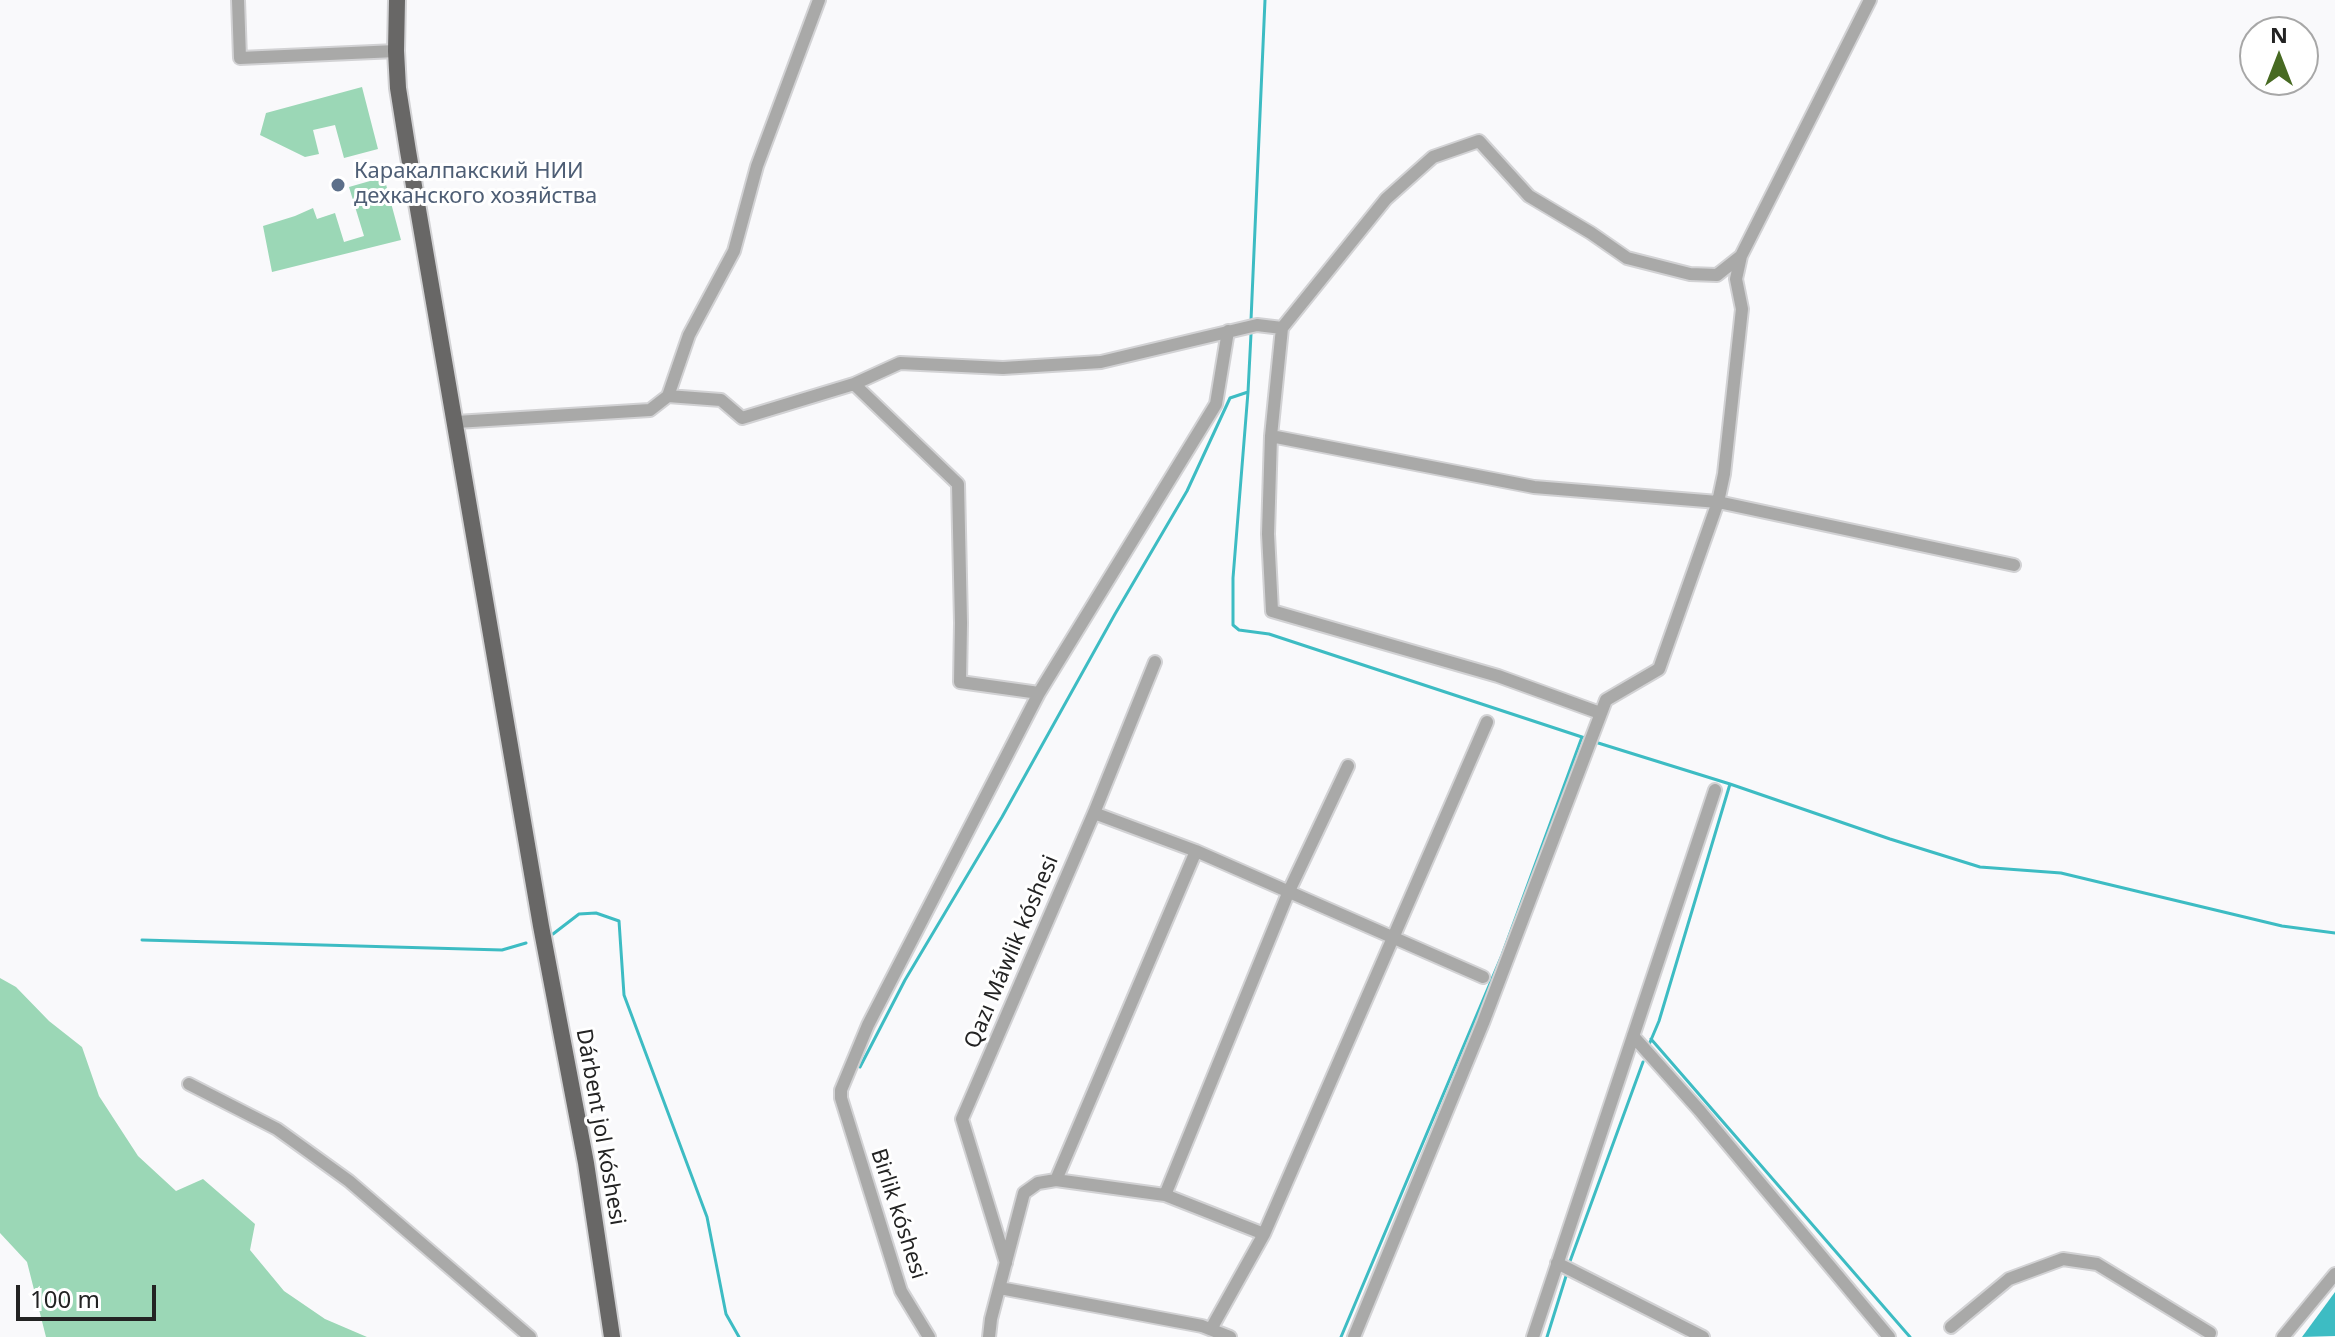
<!DOCTYPE html>
<meta charset="utf-8">
<style>
body{margin:0}
#map{position:relative;width:2335px;height:1337px;overflow:hidden;background:#f9f9fb;font-family:"Noto Sans",sans-serif}
canvas{display:block}
.north{position:absolute;left:2239px;top:16px;width:80px;height:80px;box-sizing:border-box;background:#fff;border:2px solid #a7a7a7;border-radius:50%;rotate:0deg;font-size:22px;font-weight:700;line-height:32px;text-align:center;color:#232323}
.north::after{content:'';display:block;margin:auto;width:28px;height:36px;background:#476a22;clip-path:polygon(50% 0,100% 100%,50% 72%,0 100%)}
.scale{position:absolute;left:16px;top:1285px;width:140px;height:36px;box-sizing:border-box;border:4px solid #232323;border-top:0;padding-left:10px;font-size:24px;line-height:28px;white-space:nowrap;color:#232323;-webkit-text-stroke:6px #fff;paint-order:stroke}
</style>
<div id="map">
<canvas width="2335" height="1337"></canvas>
<div class="north">N</div>
<div class="scale">100 m</div>
</div>
<script>
const g = document.querySelector('canvas').getContext('2d');
g.lineJoin = 'round';
function fill(path, color) { g.fillStyle = color; g.fill(path, 'evenodd'); }
const poly = rows => new Path2D(rows.map(r => 'M' + r).join(''));
function strokePath(path, color, width, dash) { g.strokeStyle = color; g.lineWidth = width; g.lineCap = dash ? 'butt' : 'round'; g.setLineDash(dash || []); g.stroke(path); }
function drawText(font, color, halo, rows, align = 'center') {
  g.font = font + ' "Noto Sans",sans-serif'; g.lineWidth = 6; g.setLineDash([]); g.textBaseline = 'middle'; g.strokeStyle = halo; g.fillStyle = color; for (const [text, x, y, turn = 0] of rows) {
    g.save(); g.translate(x, y); g.rotate((+turn || 0) * Math.PI / 180); g.textAlign = isNaN(turn) ? turn : align; if (halo) g.strokeText(text, 0, 0); g.fillText(text, 0, 0); g.restore();
  }
}
fill(poly([
 [362,87,378,149,344,158,335,125,313,130,319,154,305,157,260,135,266,113],
 [384,177,401,240,272,272,263,226,295,216,313,208,317,219,335,213,344,242,364,236,349,187],
 [0,978,16,987,49,1021,82,1047,99,1096,138,1156,176,1191,203,1179,255,1224,250,1250,284,1291,325,1319,367,1337,46,1337,27,1262,0,1233]
]), '#9bd7b6');
fill(poly([
 [2335,1292,2335,1336,2302,1337]
]), '#3dbcc3');
strokePath(poly([
 [1251,320,1265,0],
 [1251,334,1248,392,1233,578,1233,625,1239,630,1269,634,1588,739],
 [1595,742,1730,784,1890,839,1980,867,2061,873,2282,926,2335,933],
 [553,934,579,914,596,913,619,921,624,995,707,1217,726,1314,739,1337],
 [142,940,502,950,526,943],
 [1651,1039,1910,1337],
 [1648,1047,1659,1021,1730,784],
 [860,1067,905,980,1002,817,1115,614,1187,491,1230,398,1248,392],
 [1569,1264,1643,1062],
 [1341,1337,1502,955,1582,737],
 [1547,1337,1567,1273]
]), '#3dbcc3', 3);
const minor = poly([
 [238,0,240,58,396,51],
 [854,384,958,484,961,623,960,682,1039,693],
 [668,396,721,400,742,418,854,384,900,363,1003,368,1101,362,1257,325,1282,328],
 [456,422,650,410,668,396,689,335,734,251,757,166,819,0],
 [1271,436,1534,487,1718,502,2014,565],
 [1600,713,1498,676,1272,611,1268,534,1271,436,1282,328,1386,199,1433,157,1479,141,1529,196,1591,233,1627,258,1690,274,1717,275,1741,256],
 [1094,813,1196,851,1483,977],
 [1633,1036,1700,1111,1889,1337],
 [189,1084,277,1129,349,1181,530,1337],
 [1056,1180,1165,1195,1264,1234],
 [1165,1195,1289,891,1348,766],
 [1006,1263,962,1119,1094,813,1155,662],
 [1557,1263,1703,1337],
 [1000,1288,1202,1326,1230,1337],
 [1951,1327,2009,1279,2063,1259,2097,1264,2210,1333],
 [1211,1329,1264,1234,1487,722],
 [929,1337,901,1291,841,1098,841,1090,868,1025,1039,693,1216,404,1228,331],
 [989,1337,991,1319,1024,1193,1038,1183,1056,1180,1196,851],
 [1354,1337,1483,1023,1606,700,1659,669,1718,502,1724,474,1742,309,1736,279,1741,256,1870,0],
 [1533,1337,1715,790],
 [2283,1337,2335,1274]
]);
const major = poly([
 [397,0,396,51,398,88,408,151,541,926,586,1163,612,1337]
]);
strokePath(minor, '#d2d2d4', 16);
strokePath(major, '#d2d2d4', 20);
strokePath(minor, '#a9a9a8', 12);
strokePath(major, '#686766', 16);
for (const [x, y, r, color] of [
 [338,185,8,"#5c6f8a"]
]) { const dot = new Path2D(); dot.arc(x, y, r, 0, 2 * Math.PI); g.fillStyle = color; g.fill(dot); strokePath(dot, '#fff', 3); }
drawText('22px', '#4e5e75', '#fff', [
 ["Каракалпакский НИИ",354,172],
 ["дехканского хозяйства",354,197]
], 'left');
drawText('22px', '#232323', '#fff', [
 ["Qazı Máwlik kóshesi",1012,952,-67],
 ["Dárbent jol kóshesi",600,1127,80],
 ["Birlik kóshesi",898,1214,72]
]);
</script>
